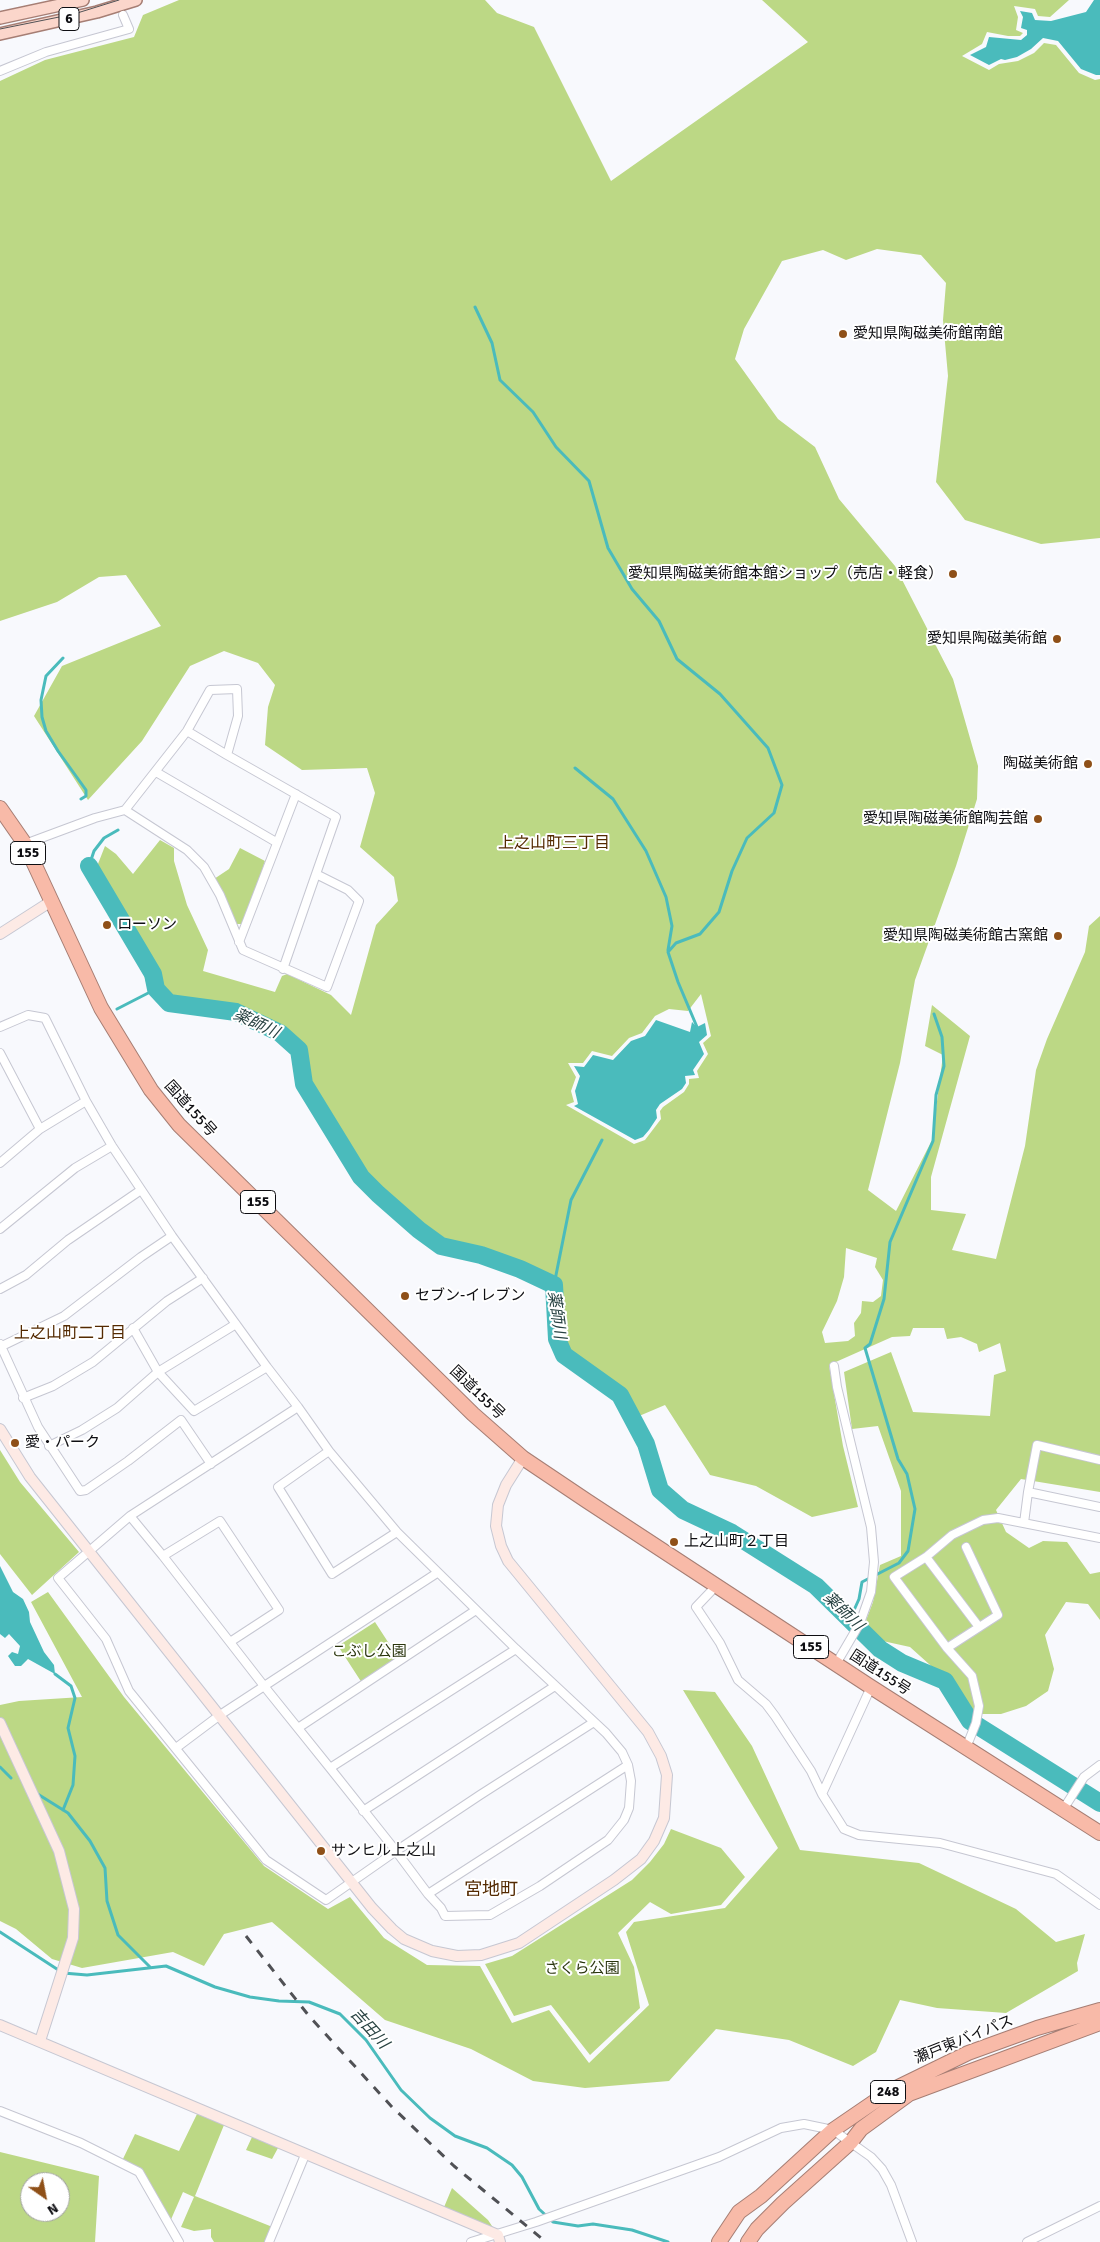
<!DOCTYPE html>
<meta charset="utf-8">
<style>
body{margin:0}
#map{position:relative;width:1100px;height:2242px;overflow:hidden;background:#f8f9fd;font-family:Signika,sans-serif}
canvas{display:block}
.north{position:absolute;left:20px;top:2172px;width:50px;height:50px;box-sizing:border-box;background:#fff;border:1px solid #9f9fa0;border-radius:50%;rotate:147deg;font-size:14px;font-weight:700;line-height:20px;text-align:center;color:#0e0e12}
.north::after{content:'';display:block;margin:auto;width:18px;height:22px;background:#8f5018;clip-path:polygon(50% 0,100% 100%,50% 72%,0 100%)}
</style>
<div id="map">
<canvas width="1100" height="2242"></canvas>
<div class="north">N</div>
</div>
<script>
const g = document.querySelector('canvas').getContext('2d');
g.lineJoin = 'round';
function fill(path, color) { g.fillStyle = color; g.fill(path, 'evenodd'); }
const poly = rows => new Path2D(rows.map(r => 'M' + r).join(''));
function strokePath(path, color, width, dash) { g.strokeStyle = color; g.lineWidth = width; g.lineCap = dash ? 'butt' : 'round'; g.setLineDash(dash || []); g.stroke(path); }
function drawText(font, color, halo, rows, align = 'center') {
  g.font = font + ' Signika,"Noto Sans JP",sans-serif'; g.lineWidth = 4; g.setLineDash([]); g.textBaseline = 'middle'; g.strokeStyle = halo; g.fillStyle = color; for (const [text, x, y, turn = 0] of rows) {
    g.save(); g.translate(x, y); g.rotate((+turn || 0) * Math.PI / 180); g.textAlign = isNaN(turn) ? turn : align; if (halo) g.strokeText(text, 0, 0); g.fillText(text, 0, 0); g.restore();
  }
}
fill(poly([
 [179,0,485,0,497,13,534,27,611,181,808,42,762,0,1069,0,1050,17,1038,16,1035,9,1014,6,1018,17,1016,30,1023,33,1020,36,1008,36,987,32,982,44,962,56,989,70,999,64,1018,61,1034,53,1044,43,1056,45,1079,73,1095,80,1100,79,1100,538,1041,544,965,520,936,482,948,376,943,320,946,283,921,255,877,249,846,260,823,250,782,261,744,329,735,359,778,419,815,447,839,499,895,566,953,679,978,766,977,799,956,866,915,980,900,1063,868,1190,896,1211,932,1140,943,1055,925,1046,932,1005,970,1036,931,1177,931,1210,966,1214,952,1250,996,1259,1025,1146,1036,1070,1047,1039,1085,952,1089,926,1100,916,1100,1492,1021,1479,996,1510,1006,1532,1029,1548,1043,1541,1067,1542,1090,1574,1100,1572,1100,1620,1088,1604,1066,1602,1045,1635,1054,1669,1048,1691,1026,1706,1001,1714,969,1714,949,1682,910,1647,860,1636,873,1602,880,1565,901,1556,901,1491,878,1426,852,1429,844,1372,891,1352,913,1412,990,1416,994,1375,1006,1371,1000,1343,979,1352,977,1344,961,1337,947,1339,944,1328,913,1328,910,1336,892,1337,829,1365,843,1446,858,1507,812,1517,756,1486,710,1475,665,1405,625,1422,616,1402,567,1367,557,1283,525,1264,450,1244,424,1229,367,1175,308,1085,304,1049,280,1027,225,1005,175,1001,148,990,142,967,144,950,96,869,105,846,116,854,133,874,160,840,174,848,174,861,187,905,208,950,203,971,275,992,282,976,287,974,331,995,351,1015,376,925,398,901,394,877,360,847,375,793,367,768,302,770,265,745,268,707,275,685,258,663,224,651,190,666,142,741,88,800,34,716,62,666,161,626,126,575,99,577,57,602,0,621,0,81,45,60,134,37,143,15],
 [701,994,711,1036,703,1043,708,1054,697,1071,699,1078,689,1079,689,1084,684,1092,663,1107,660,1111,661,1119,645,1140,634,1144,566,1105,574,1102,571,1091,576,1077,568,1063,583,1063,592,1051,612,1056,629,1038,642,1033,655,1016,669,1009,688,1011],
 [846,1248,877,1258,875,1267,883,1280,881,1296,873,1302,862,1301,861,1313,854,1323,855,1336,848,1341,825,1343,822,1332,837,1301,844,1277],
 [240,848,265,861,244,924,236,924,214,879,229,869],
 [0,1450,20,1482,79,1552,32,1595,0,1554],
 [48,1592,124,1697,264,1866,328,1909,350,1897,384,1938,427,1965,480,1966,512,2023,549,2010,589,2063,649,2005,626,1932,634,1922,725,1908,778,1848,683,1690,715,1692,752,1746,800,1850,919,1863,1016,1909,1056,1942,1085,1934,1077,1963,1078,1971,1006,2013,937,2008,900,2000,876,2052,853,2066,789,2040,716,2029,669,2081,585,2088,533,2081,471,2049,385,2020,272,1922,224,1934,204,1966,173,1952,82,1968,52,1959,16,1929,0,1921,0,1705,19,1701,82,1697,31,1602],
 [375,1622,399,1659,362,1683,338,1646],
 [671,1829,721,1848,745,1877,721,1905,671,1914,650,1902,618,1933,634,1967,640,2008,590,2055,551,2005,514,2016,485,1964,512,1956,632,1880,650,1862,664,1844],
 [197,2114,224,2125,195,2196,275,2228,269,2242,214,2242,211,2237,211,2229,194,2231,181,2227,194,2197,183,2192,169,2224,139,2172,121,2163,135,2134,179,2151],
 [252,2137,278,2148,272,2159,246,2150],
 [0,2152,99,2176,95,2242,0,2242],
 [30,2182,60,2182,60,2212,30,2212],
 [452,2188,488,2220,498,2235,442,2212]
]), '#bcd885');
fill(poly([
 [1094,0,1100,0,1100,75,1096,75,1081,69,1058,41,1043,38,1031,49,1017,57,1005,60,1001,59,989,65,970,55,986,47,989,37,1021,40,1027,35,1027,30,1021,28,1023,17,1020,11,1032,13,1035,20,1051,21,1086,12],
 [656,1020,690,1032,692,1022,697,1027,705,1023,707,1035,699,1042,704,1054,693,1070,695,1075,685,1076,686,1083,682,1089,660,1104,656,1110,657,1118,649,1130,643,1137,635,1140,574,1106,578,1104,575,1091,580,1076,574,1066,584,1067,593,1055,613,1060,631,1041,645,1036],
 [0,1566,13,1592,23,1599,29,1612,30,1622,44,1652,54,1665,55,1674,28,1659,21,1666,15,1666,8,1656,12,1652,18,1654,20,1646,9,1634,5,1638,0,1634]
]), '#4abbbc');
strokePath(poly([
 [475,307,492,343,500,380,533,412,556,447,589,481,608,548,632,589,659,621,677,659,720,694,768,748,782,785,774,813,747,838,732,871,719,912,700,934,676,943,668,952,678,982,697,1027],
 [63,658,46,676,41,700,42,717,46,731,58,751,86,790,86,796,81,799],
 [575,768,613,799,646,851,666,897,672,926,668,950],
 [89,866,94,851,104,838,118,830],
 [117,1009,156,989],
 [554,1285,571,1200,602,1140],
 [850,1619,859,1599,862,1582,899,1563,908,1551,915,1509,907,1474,898,1459,865,1348,870,1344,884,1299,890,1242,933,1141,936,1095,944,1066,942,1037,934,1014],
 [55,1674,71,1686,75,1698,68,1728,75,1756,73,1785,63,1810],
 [0,1767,11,1778],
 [36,1793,68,1813,90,1841,105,1868,107,1901,118,1935,150,1967],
 [0,1932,63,1973,87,1975,166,1966,215,1987,250,1997,279,2001,309,2002,340,2014,366,2040,401,2090,430,2118,455,2136,487,2148,512,2165,522,2177,539,2209,553,2222,578,2226,593,2224,632,2230,668,2242]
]), '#4abbbc', 3);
strokePath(poly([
 [89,866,153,974,156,989,169,1003,236,1012,280,1033,299,1050,304,1084,361,1177,378,1194,419,1230,441,1246,481,1255,520,1269,554,1285,557,1339,564,1355,620,1395,646,1444,660,1490,683,1510,732,1533,816,1586,880,1649,902,1663,945,1681,970,1721,1100,1803]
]), '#4abbbc', 18);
const street = poly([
 [0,71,46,52,129,29,123,15],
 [187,731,227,755],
 [156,772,276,842],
 [25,844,95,818,125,810,187,731,210,690,237,689,238,716,227,755,336,817,316,874,348,890,359,901,327,987,243,950,220,895,204,867,187,850,125,810],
 [239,942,296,794],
 [283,969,316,874],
 [0,1027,28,1015,45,1018,86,1101,112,1146,172,1236,267,1367,298,1407],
 [0,1053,40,1129],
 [0,1163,40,1129,86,1101],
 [0,1229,75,1168,112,1146],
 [0,1289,26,1275,68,1240,141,1190],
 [133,1328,158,1372,194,1411,267,1367],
 [0,1344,38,1427,80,1491,86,1490,128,1461,181,1420,211,1464],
 [0,1347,64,1316,141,1257,172,1236],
 [834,1366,837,1387,871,1527,874,1562,871,1592,860,1623,836,1664],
 [23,1398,53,1386,93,1362,167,1301,203,1278],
 [49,1446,82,1430,117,1408,158,1372,236,1324],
 [329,1451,278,1487,332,1574,397,1532],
 [1100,1460,1037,1445,1028,1492,1100,1507],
 [130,1516,163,1556,264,1686,330,1768,396,1851,428,1894,441,1908,445,1916,490,1915,540,1886,608,1840,624,1820,629,1808,631,1781,628,1765,622,1752,606,1733,516,1649,397,1532,329,1451,298,1407,130,1516,58,1578,106,1639,129,1691,266,1860,326,1900,396,1851,480,1795,594,1722],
 [1024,1523,1028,1492],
 [163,1556,220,1521,279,1610,230,1642],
 [926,1557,979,1627],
 [717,1585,696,1607,720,1643,738,1680,766,1704,775,1716,811,1771,822,1794],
 [947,1648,998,1615,966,1547],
 [871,1687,822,1794,844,1829,859,1835,940,1843,1056,1874,1100,1905],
 [298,1728,476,1610],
 [176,1748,220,1715,437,1573],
 [966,1748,976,1723,979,1706,972,1676,947,1648,894,1577,926,1557,952,1535,983,1520,998,1518,1100,1538],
 [330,1768,516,1649],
 [1064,1808,1084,1777,1100,1765],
 [363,1811,555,1686],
 [428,1894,628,1765],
 [0,2111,81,2143,139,2172,179,2242],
 [269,2242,305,2155],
 [471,2242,536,2222,719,2157,781,2128,804,2124,833,2130,871,2157,882,2169,891,2185,912,2242],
 [1027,2242,1100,2206]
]);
const secondary = poly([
 [0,934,50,902],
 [0,1429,30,1477,372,1908,392,1929,404,1939,432,1951,457,1956,481,1955,519,1943,614,1880,641,1859,654,1841,664,1818,667,1775,661,1756,648,1732,508,1561,501,1546,496,1526,498,1505,506,1485,523,1458],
 [0,1723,59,1851,74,1909,73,1938,40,2041],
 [0,2025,498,2235,500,2242]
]);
const primary = poly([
 [0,18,83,0],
 [0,34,97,12,136,0]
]);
const highway = poly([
 [0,808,25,844,101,1008,151,1090,179,1125,473,1414,523,1458,587,1501,871,1687,1100,1833],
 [719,2242,739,2212,761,2196,833,2130,890,2091,968,2053,1037,2028,1100,2010],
 [748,2242,757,2229,783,2203,851,2142,861,2129,909,2094,1100,2023]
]);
strokePath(street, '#c6c7d2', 10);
strokePath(secondary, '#c6c7d2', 12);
strokePath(primary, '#a67e74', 14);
strokePath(highway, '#a67e74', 16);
strokePath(street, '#fff', 8);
strokePath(secondary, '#fdeae5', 10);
strokePath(primary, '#fbd6cb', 11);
strokePath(highway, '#f8baa8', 14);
strokePath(poly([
 [0,29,74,14,119,0]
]), '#505155', 1);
strokePath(poly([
 [246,1936,309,2016,392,2107,454,2166,546,2242]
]), '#505155', 3, [9, 9]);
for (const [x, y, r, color] of [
 [843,334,5,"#8f5018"],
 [953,574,5,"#8f5018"],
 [1057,639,5,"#8f5018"],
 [1088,764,5,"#8f5018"],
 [1038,819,5,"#8f5018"],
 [107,925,5,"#8f5018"],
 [1058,936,5,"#8f5018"],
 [405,1296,5,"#8f5018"],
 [15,1443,5,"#8f5018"],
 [674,1542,5,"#8f5018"],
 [321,1851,5,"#8f5018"]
]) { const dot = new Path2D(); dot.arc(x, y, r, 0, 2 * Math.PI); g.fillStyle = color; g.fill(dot); strokePath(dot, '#fff', 2); }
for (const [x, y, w] of [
 [69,19,20],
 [28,853,35],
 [258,1202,35],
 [811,1647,35],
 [888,2092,35]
]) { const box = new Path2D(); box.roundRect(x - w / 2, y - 11.5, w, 23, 4); g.fillStyle = '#fff'; g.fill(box); strokePath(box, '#0e0e12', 1); }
drawText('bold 14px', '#0e0e12', null, [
 ["6",69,19],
 ["155",28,853],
 ["155",258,1202],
 ["155",811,1647],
 ["248",888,2092]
]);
drawText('15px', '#0e0e12', '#fff', [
 ["愛知県陶磁美術館南館",853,334],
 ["愛知県陶磁美術館本館ショップ（売店・軽食）",943,574,"right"],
 ["愛知県陶磁美術館",1047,639,"right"],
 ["陶磁美術館",1078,764,"right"],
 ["愛知県陶磁美術館陶芸館",1028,819,"right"],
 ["ローソン",117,925],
 ["愛知県陶磁美術館古窯館",1048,936,"right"],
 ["セブン-イレブン",415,1296],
 ["愛・パーク",25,1443],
 ["上之山町２丁目",684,1542],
 ["サンヒル上之山",331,1851]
], 'left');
drawText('15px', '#0e0e12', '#fff', [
 ["国道155号",190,1109,48],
 ["国道155号",477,1393,44],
 ["国道155号",880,1673,33],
 ["瀬戸東バイパス",964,2040,-22]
]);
drawText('15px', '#2b360f', '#fff', [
 ["こぶし公園",369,1652],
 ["さくら公園",582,1969]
]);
drawText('16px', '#542a01', '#fff', [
 ["上之山町三丁目",554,844],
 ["上之山町二丁目",70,1334]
]);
drawText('italic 16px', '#284242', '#fff', [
 ["薬師川",256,1024,25],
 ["薬師川",556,1315,82],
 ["薬師川",843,1612,44],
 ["吉田川",369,2029,48]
]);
drawText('18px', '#542a01', '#fff', [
 ["宮地町",491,1890]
]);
</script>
